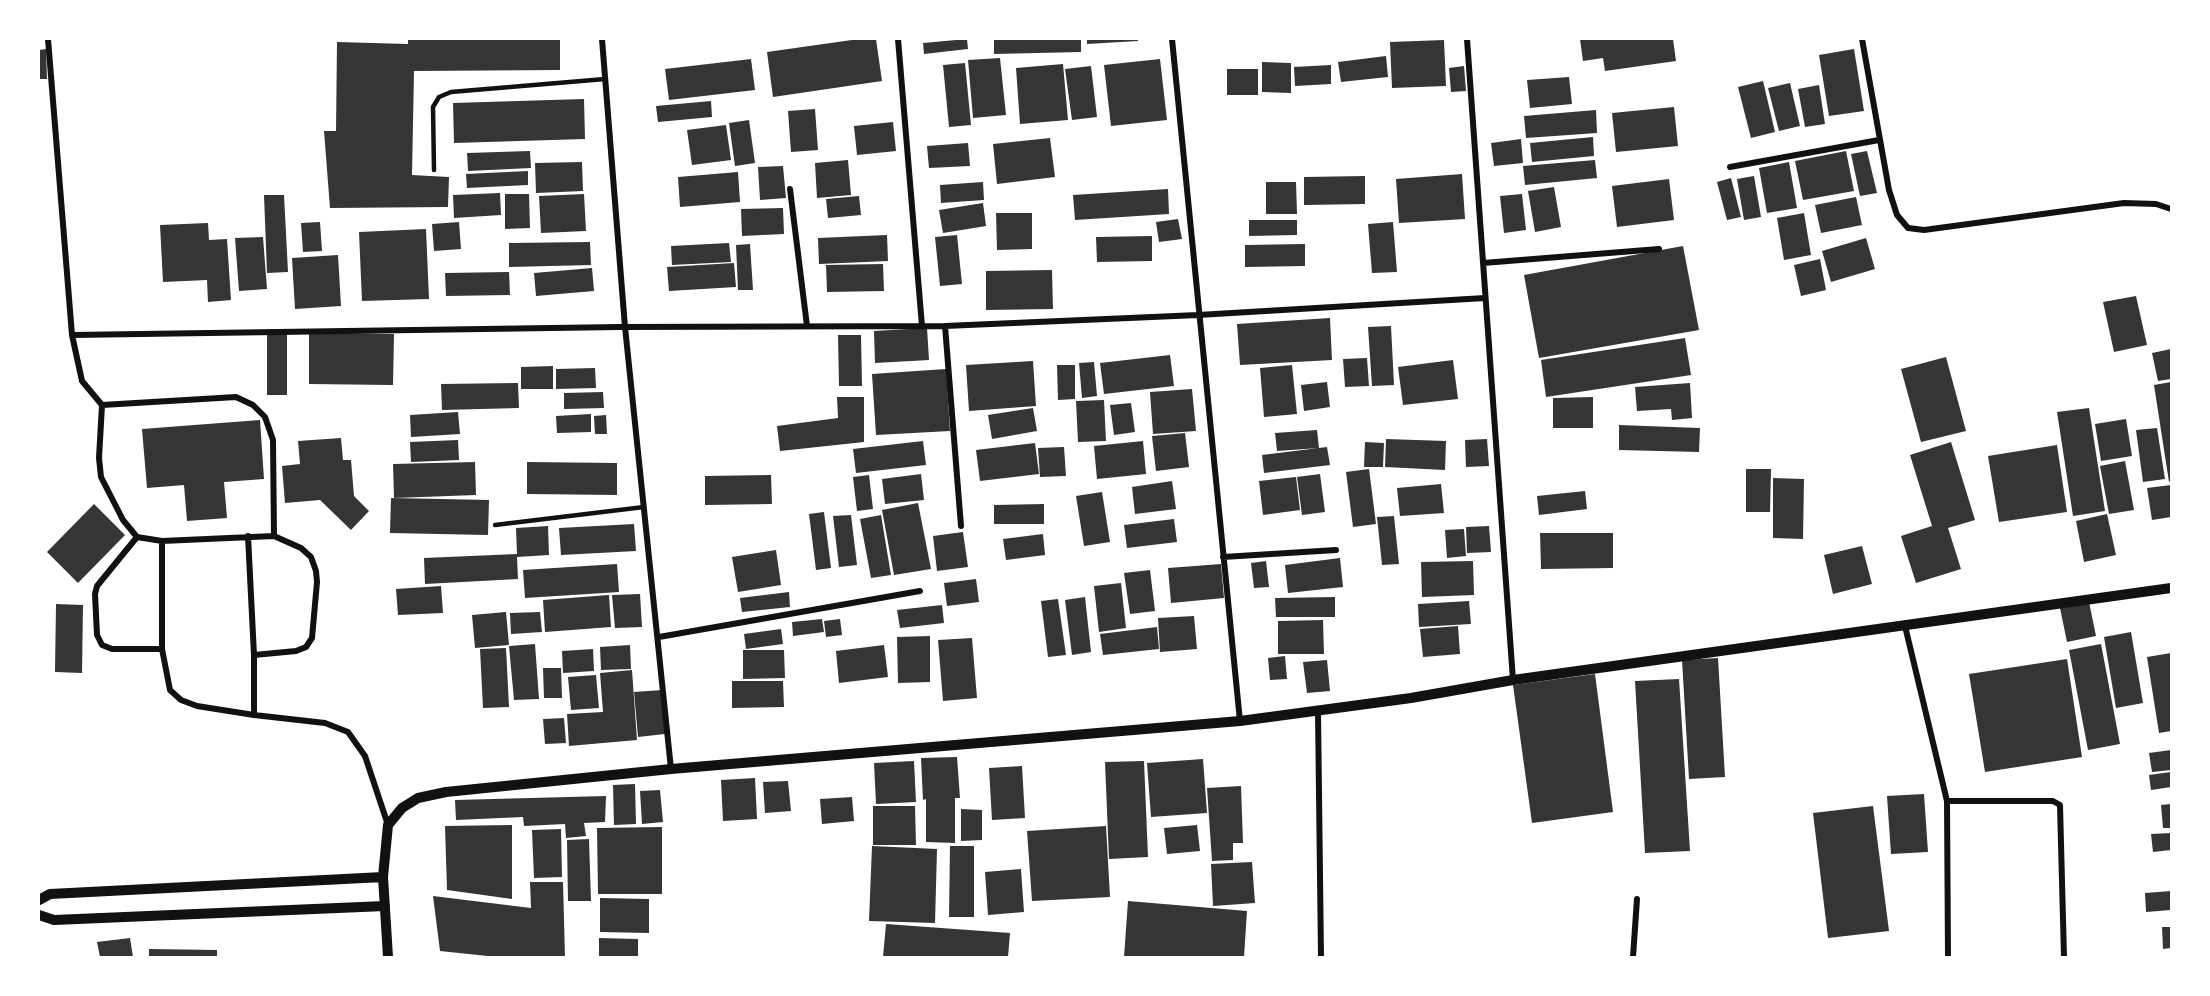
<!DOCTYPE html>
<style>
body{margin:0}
#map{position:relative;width:2210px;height:996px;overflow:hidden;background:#fff;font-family:Cabin,sans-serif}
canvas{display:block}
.frame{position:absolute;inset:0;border:40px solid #fff;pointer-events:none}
</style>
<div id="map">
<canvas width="2210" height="996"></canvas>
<div class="frame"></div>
</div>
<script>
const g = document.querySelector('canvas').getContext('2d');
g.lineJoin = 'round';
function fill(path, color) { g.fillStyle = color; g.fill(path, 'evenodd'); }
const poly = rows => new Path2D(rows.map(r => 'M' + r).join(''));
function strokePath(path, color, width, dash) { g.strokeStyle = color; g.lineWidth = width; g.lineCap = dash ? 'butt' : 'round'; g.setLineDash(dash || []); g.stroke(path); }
fill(poly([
 [408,39,560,39,560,70,414,71,412,175,449,177,448,207,330,208,324,131,336,131,337,42,408,44],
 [859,39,876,39,882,81,773,97,767,52],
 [967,39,968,49,924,54,923,43],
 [994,39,1081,39,1081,52,994,54],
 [1087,39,1138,39,1138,41,1087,44],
 [1580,39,1673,39,1676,61,1605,71,1603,58,1583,61],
 [1444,40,1446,86,1392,88,1390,42],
 [46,49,47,79,39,79,39,50],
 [1854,49,1864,111,1829,116,1819,55],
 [1386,56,1388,77,1341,82,1338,62],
 [1000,58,1006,115,973,118,968,60],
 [751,59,755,90,669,100,665,69],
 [1160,59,1167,120,1111,126,1104,65],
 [1262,62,1291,63,1291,93,1262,92],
 [965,63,971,125,949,127,943,65],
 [1063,64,1068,120,1020,124,1016,68],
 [1331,65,1331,84,1295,86,1294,67],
 [1091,66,1097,117,1072,120,1065,69],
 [1464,66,1466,91,1451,92,1449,68],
 [1227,69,1258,69,1258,95,1227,95],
 [1569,77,1572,104,1530,108,1527,80],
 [1763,81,1775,132,1751,138,1738,87],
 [1790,83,1800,126,1779,131,1768,88],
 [1819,85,1825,124,1805,127,1798,89],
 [584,99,585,139,454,143,453,103],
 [711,101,712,117,658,122,656,106],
 [1674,107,1678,146,1616,152,1612,113],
 [815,109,818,150,791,152,788,111],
 [1596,110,1597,133,1526,138,1524,116],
 [749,120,755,163,735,166,729,123],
 [893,122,896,151,857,155,854,126],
 [726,125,731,160,692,165,687,130],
 [1593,137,1594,156,1532,162,1530,143],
 [1050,138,1055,177,997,184,993,144],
 [1521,139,1523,163,1494,166,1491,143],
 [968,143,970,166,929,168,927,146],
 [530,151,531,168,468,171,467,153],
 [1846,151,1854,191,1803,200,1795,161],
 [1867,151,1877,193,1860,196,1851,154],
 [848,160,851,195,817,198,815,163],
 [1595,160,1597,178,1525,185,1523,166],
 [582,162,583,191,536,193,535,163],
 [1789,162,1797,208,1767,213,1759,168],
 [783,166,786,198,760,200,758,167],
 [528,171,528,185,467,188,466,174],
 [738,172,740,202,680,207,678,177],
 [1462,174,1465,219,1399,223,1396,179],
 [1365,176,1365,204,1304,205,1304,177],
 [1754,176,1761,217,1744,220,1737,179],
 [1731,178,1741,217,1727,220,1717,182],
 [1669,179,1674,220,1617,227,1612,186],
 [983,182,984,200,941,203,940,185],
 [1266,182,1296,182,1297,214,1266,214],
 [1554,187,1561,227,1535,232,1528,191],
 [1168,189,1169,214,1075,220,1073,195],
 [500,193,501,215,454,218,453,195],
 [505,194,529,194,530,228,505,229],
 [584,194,586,231,541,233,539,196],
 [1522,194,1526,230,1504,233,1500,196],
 [264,195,284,195,288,272,267,273],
 [859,196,861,215,828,218,826,199],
 [1856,197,1862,225,1821,233,1815,205],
 [983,203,986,226,943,233,939,210],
 [783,208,784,234,742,236,741,209],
 [996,213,1032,213,1032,249,997,250],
 [1804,213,1811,255,1784,260,1777,218],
 [1178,219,1182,239,1159,242,1156,222],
 [1249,220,1297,220,1297,235,1249,236],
 [320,222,322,251,303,252,301,223],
 [459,222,461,249,434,251,432,224],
 [1393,222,1397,272,1372,273,1368,224],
 [208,223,209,240,227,239,231,300,208,302,207,280,163,282,160,225],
 [426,229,429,299,362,301,359,232],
 [887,235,888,261,819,264,818,238],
 [957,235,962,284,940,286,935,237],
 [1152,236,1152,261,1097,262,1096,237],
 [263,237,267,289,239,291,235,238],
 [1866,238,1875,269,1831,282,1822,251],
 [590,242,591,265,509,267,509,243],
 [729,243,731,262,672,265,671,246],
 [750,244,753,290,738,290,736,245],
 [1305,244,1305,266,1245,267,1245,245],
 [1683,246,1699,330,1539,358,1524,275],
 [338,255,341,306,295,309,292,258],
 [1820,259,1826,290,1801,296,1794,265],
 [734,263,736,287,669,291,667,267],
 [883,264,884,291,827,292,826,265],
 [592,268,594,291,536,296,534,273],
 [1052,270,1053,309,986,310,986,271],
 [509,272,510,295,446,296,445,273],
 [2136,296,2147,345,2114,352,2103,302],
 [1330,318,1332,360,1240,365,1237,324],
 [1391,326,1394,385,1372,386,1368,327],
 [927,328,929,360,875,363,874,331],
 [309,333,394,334,393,385,309,384],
 [267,334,287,334,287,395,267,395],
 [838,335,861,335,862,386,839,386],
 [1685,338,1691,375,1546,397,1541,360],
 [2171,349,2171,379,2158,381,2152,353],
 [1170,355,1174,386,1104,394,1100,363],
 [1946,357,1966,431,1921,442,1901,369],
 [1367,358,1369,386,1345,387,1343,359],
 [1453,360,1458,399,1403,405,1398,367],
 [1033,361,1036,406,969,411,966,365],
 [1094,362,1097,396,1082,398,1079,363],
 [1057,365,1075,365,1075,399,1058,400],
 [1292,365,1297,414,1264,417,1260,368],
 [553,366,553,389,521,389,521,367],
 [595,368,596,388,556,389,556,369],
 [946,369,950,431,876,435,872,374],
 [1327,382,1330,407,1304,411,1301,385],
 [2171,382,2171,481,2169,482,2154,385],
 [518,383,519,408,442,410,441,384],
 [1690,383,1692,418,1672,420,1671,409,1637,411,1635,387],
 [1192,389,1196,431,1153,434,1150,392],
 [603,392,604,408,564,409,564,393],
 [837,397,864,397,864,442,780,451,777,426,838,418],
 [1593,397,1593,428,1553,428,1553,398],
 [1104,400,1106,441,1078,442,1076,401],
 [1131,403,1135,432,1114,435,1110,405],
 [1033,408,1037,431,992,439,988,415],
 [2089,408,2105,511,2073,516,2057,412],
 [458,412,460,434,411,437,410,415],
 [591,414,591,432,557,433,556,416],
 [606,415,607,434,595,434,594,416],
 [2126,419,2132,456,2101,461,2095,424],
 [260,420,264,479,224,482,227,518,187,521,184,485,147,488,142,429],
 [1619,425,1700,428,1699,452,1619,450],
 [2157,428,2165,479,2143,482,2136,430],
 [1317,430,1319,448,1277,451,1275,433],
 [1185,433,1189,467,1156,471,1152,436],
 [341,438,343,460,351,460,354,496,369,511,351,530,320,500,285,503,282,466,300,464,298,441],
 [1386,439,1446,441,1445,470,1385,467],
 [1487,439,1489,466,1466,467,1465,440],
 [458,440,459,460,411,462,410,442],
 [923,441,926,465,856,473,853,449],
 [1143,441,1146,474,1097,479,1094,446],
 [1365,442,1384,443,1383,467,1364,467],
 [1951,442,1975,520,1948,528,1961,569,1916,583,1901,536,1932,526,1910,455],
 [1035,443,1039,474,980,481,976,450],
 [2057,445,2067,512,1999,522,1988,456],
 [1064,447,1066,476,1040,477,1038,448],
 [1327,447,1330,465,1264,473,1262,455],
 [2125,461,2134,510,2109,514,2100,466],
 [475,462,476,495,394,498,393,464],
 [527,462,617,463,617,495,527,494],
 [1369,469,1376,524,1353,527,1346,472],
 [1746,469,1771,469,1770,512,1746,512],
 [921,474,924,500,885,504,882,479],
 [1320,474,1325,512,1302,515,1297,477],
 [771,475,772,504,705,505,705,476],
 [869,475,873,509,857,511,853,477],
 [1296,477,1300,510,1263,515,1259,481],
 [1773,478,1804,479,1803,539,1773,538],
 [1172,481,1176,509,1135,514,1132,487],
 [1441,484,1444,513,1400,516,1397,488],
 [2171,485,2171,517,2152,520,2147,488],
 [1585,491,1587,509,1539,515,1537,496],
 [1102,492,1110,542,1084,546,1076,496],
 [391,498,489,500,488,535,390,533],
 [918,503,931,569,894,575,882,510],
 [94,504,125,535,78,583,47,552],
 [1044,504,1044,524,994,524,994,505],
 [824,512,831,568,816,570,809,514],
 [2107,514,2116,555,2084,562,2076,521],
 [851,515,857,565,839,567,833,516],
 [881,515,891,575,871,578,860,519],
 [1394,516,1399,564,1382,565,1377,517],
 [1174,519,1177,542,1127,548,1124,525],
 [634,524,636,551,561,555,559,528],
 [548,526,549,555,517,557,518,579,425,584,424,558,517,554,516,528],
 [1489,526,1491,552,1467,553,1466,527],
 [1464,529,1466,556,1447,558,1445,530],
 [963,532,968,567,937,571,933,536],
 [1540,533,1613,533,1613,568,1541,569],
 [1043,534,1045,555,1006,560,1003,539],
 [1862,546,1872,584,1833,594,1824,555],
 [776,550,781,585,738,592,732,557],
 [1340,558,1343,587,1288,593,1285,565],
 [1266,561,1269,587,1254,588,1251,563],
 [1473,561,1474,595,1422,597,1421,562],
 [617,564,619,592,525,598,523,570],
 [1221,564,1224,598,1171,603,1168,568],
 [1150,570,1155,611,1130,614,1124,573],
 [976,579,979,602,947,606,944,583],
 [1121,583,1126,628,1099,632,1094,586],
 [441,586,443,613,398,615,396,589],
 [789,592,790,607,742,612,740,598],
 [640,594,642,627,615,628,612,595],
 [609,595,611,627,545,632,543,600],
 [1085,597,1091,652,1072,655,1065,600],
 [1335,597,1335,617,1276,617,1275,598],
 [1058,599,1066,655,1048,657,1041,601],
 [1469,601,1471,624,1419,627,1418,604],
 [2089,602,2096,636,2067,642,2060,608],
 [56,604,83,605,82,673,55,672],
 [942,605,944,623,900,628,897,610],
 [506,612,509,645,475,648,472,615],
 [540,612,542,632,511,634,510,613],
 [1194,616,1197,649,1160,652,1158,618],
 [822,619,824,632,793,636,792,622],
 [840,619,842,635,826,637,824,621],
 [1323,620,1324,654,1278,654,1278,621],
 [1458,626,1460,654,1423,657,1420,629],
 [1157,627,1159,649,1103,655,1100,634],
 [781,629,783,644,746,649,744,634],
 [2131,632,2143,703,2116,708,2104,637],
 [930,636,930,682,898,683,897,637],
 [972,638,977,698,943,701,938,640],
 [535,644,539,699,514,700,509,646],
 [2101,644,2120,744,2088,750,2069,650],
 [630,645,631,669,601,670,600,647],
 [884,645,888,677,839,683,836,651],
 [506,648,509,707,483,708,480,649],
 [593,649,594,671,563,673,562,651],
 [743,650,784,650,785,678,743,679],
 [2171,653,2171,731,2159,733,2147,657],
 [1285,656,1287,679,1270,680,1268,658],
 [1718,658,1725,777,1689,779,1682,660],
 [2067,659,2082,757,1985,772,1969,674],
 [1327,660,1330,691,1307,693,1303,662],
 [543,668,561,668,562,698,544,698],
 [632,670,637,740,569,746,567,714,603,712,600,673],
 [1595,674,1613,812,1532,823,1513,685],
 [596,675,599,708,571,710,568,677],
 [1679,679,1690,851,1645,853,1635,681],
 [732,681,783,681,784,707,732,708],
 [662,690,665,734,638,737,634,692],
 [564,718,566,743,545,744,543,719],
 [2171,750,2171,770,2152,772,2149,753],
 [957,757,960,798,955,798,955,843,926,842,926,799,923,800,921,758],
 [1203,759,1207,813,1151,817,1147,763],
 [914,761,916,802,876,804,874,763],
 [1144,761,1148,857,1109,859,1105,762],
 [1022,766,1025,818,992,820,989,768],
 [2171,772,2171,787,2151,790,2149,775],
 [755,778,757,819,723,821,721,780],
 [788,781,791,811,765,813,763,782],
 [635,784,636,824,614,825,613,785],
 [1241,786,1243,843,1233,843,1233,860,1212,861,1207,788],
 [660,790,663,822,642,824,640,791],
 [1924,794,1928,852,1891,854,1887,796],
 [606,796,605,822,584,823,586,836,566,838,565,824,524,826,523,817,456,820,455,800],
 [852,797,854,821,822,824,820,799],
 [2171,804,2171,828,2163,828,2161,805],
 [873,806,915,806,916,845,873,845],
 [1873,806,1889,931,1828,938,1813,813],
 [961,809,982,810,982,840,961,841],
 [512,825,512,899,447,890,445,826],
 [1197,825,1200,851,1167,854,1164,828],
 [1106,826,1110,897,1032,901,1027,831],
 [662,827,662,894,598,894,597,828],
 [561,829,562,877,534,878,532,830],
 [2171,833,2171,850,2153,852,2151,834],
 [589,839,591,901,568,901,567,840],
 [872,846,937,849,935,923,869,921],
 [950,846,974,846,974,917,949,917],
 [1252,862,1255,903,1213,906,1211,864],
 [1021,869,1024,912,988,915,985,872],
 [530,882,563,882,565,957,497,957,440,951,433,896,531,908],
 [2171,891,2171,910,2146,912,2145,893],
 [600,898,649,899,649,933,600,932],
 [1128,901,1247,911,1244,957,1124,957],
 [886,924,1010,933,1008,957,883,957],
 [2162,927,2171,927,2171,948,2163,949],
 [130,938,133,957,100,957,97,942],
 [599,938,638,939,638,957,599,957],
 [149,949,217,950,217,957,149,957]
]), '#353535');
strokePath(poly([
 [434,170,433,107,439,97,451,92,605,79],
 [495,525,644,507]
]), '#111', 4.5);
strokePath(poly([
 [48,39,72,335,82,381,102,405,236,397,253,405,265,417,273,440,274,536],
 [602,39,625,327,671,769],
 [898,39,922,326],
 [1172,39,1240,721],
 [1467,39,1513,680],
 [1862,39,1889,190,1897,215,1908,228,1924,230,2124,203,2156,204,2171,209],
 [1730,167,1879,140],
 [790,189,807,326],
 [1483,263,1659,249],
 [945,326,961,526],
 [72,335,620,327,945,326,1198,315,1485,298],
 [102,405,99,458,101,477,123,520,137,537,162,541,274,536,301,548,311,557,316,571,317,582,312,638,306,647,296,651,254,655,254,715,325,723,348,732,365,756,388,825],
 [248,536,254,655],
 [137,537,97,586,95,594,97,635,102,645,112,649,162,649],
 [162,541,162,649,170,690,181,700,197,706,254,715],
 [1223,557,1336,550],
 [1905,626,1947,801,1948,957],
 [659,637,920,591],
 [1318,712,1321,957],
 [1947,801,2053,801,2060,805,2064,957],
 [1633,957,1637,899]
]), '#111', 6);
strokePath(poly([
 [39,900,50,894,383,877],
 [39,915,54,920,385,906],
 [388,957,383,877,388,825,402,808,418,798,446,792,671,769,1240,721,1411,698,1513,680,2171,588]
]), '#111', 10);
</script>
